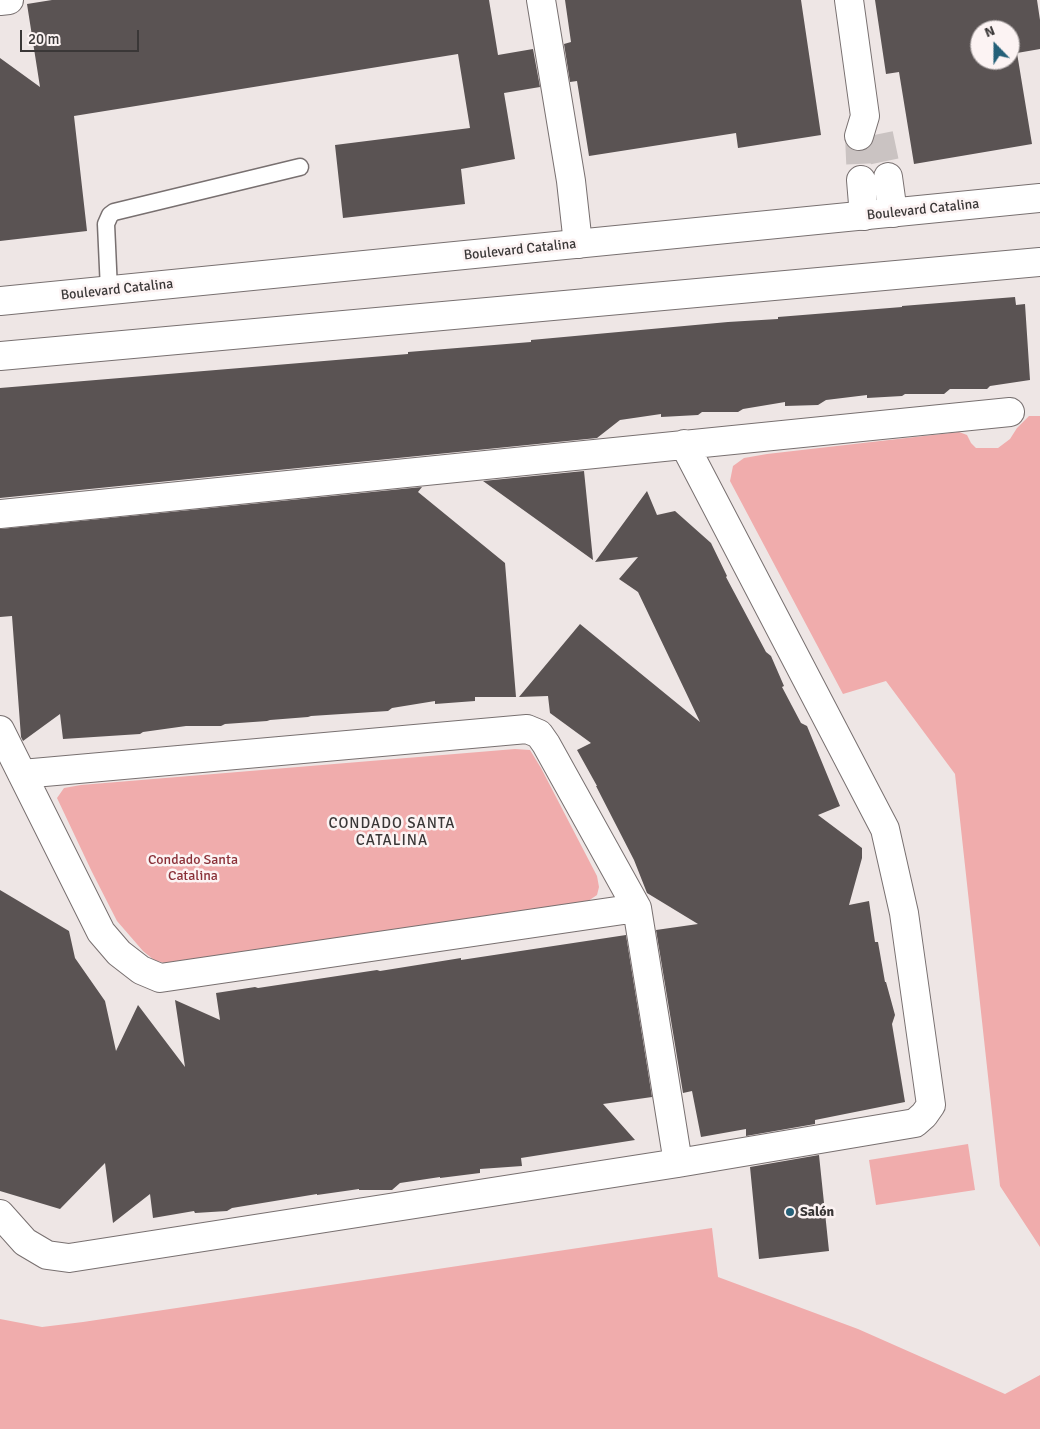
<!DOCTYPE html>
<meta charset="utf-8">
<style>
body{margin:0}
#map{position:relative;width:1040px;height:1429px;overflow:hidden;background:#eee6e5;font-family:Signika,sans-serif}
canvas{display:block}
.north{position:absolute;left:970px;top:20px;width:50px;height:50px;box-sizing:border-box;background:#fcf3f3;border:1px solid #aea8a8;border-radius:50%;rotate:338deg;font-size:14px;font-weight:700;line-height:20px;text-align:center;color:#3a3737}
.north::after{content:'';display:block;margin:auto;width:18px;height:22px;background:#256078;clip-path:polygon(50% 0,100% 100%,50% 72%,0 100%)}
.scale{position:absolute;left:20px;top:30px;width:119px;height:22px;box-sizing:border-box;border:2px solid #3a3737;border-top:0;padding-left:6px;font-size:15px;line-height:18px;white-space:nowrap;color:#3a3737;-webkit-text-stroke:4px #fcf3f3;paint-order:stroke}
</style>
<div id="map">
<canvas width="1040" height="1429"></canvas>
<div class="north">N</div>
<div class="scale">20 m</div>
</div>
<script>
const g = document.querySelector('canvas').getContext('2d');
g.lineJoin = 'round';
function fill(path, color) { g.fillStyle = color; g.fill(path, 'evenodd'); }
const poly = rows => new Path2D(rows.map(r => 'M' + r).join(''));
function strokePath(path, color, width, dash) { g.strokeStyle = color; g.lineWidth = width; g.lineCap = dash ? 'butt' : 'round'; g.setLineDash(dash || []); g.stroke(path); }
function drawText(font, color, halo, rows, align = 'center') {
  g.font = font + ' Signika,sans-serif'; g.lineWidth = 5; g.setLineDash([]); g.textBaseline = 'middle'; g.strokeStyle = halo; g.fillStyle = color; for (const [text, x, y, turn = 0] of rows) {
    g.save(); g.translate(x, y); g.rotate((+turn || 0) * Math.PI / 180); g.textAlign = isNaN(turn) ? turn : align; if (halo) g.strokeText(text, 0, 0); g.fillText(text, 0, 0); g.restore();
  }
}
fill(poly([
 [1029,416,1040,416,1040,1247,1000,1186,955,774,886,681,843,694,730,481,733,466,744,458,767,454,959,432,967,435,971,443,976,448,998,448,1010,439,1017,428],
 [515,749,530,750,541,768,597,876,599,887,597,895,588,901,164,963,154,960,143,951,117,921,92,872,57,798,64,788,81,785],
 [968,1144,975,1190,876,1205,869,1160],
 [712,1228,718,1277,858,1329,1005,1394,1040,1375,1040,1429,0,1429,0,1319,42,1327,83,1322]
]), '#f0acac');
fill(poly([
 [52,0,489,0,498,55,533,49,540,87,504,93,515,159,461,169,465,204,343,218,335,145,470,128,458,54,74,116,87,231,0,241,0,58,40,87,27,4],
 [565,0,801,0,821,135,738,148,736,133,589,156,577,81,570,82,564,44,571,42],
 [875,0,1037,0,1040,20,1040,49,1017,53,1032,144,914,164,899,72,886,74],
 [980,30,1010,30,1010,60,980,60],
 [1015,297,1016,305,1025,304,1030,380,990,386,987,389,950,389,944,394,905,394,902,396,867,398,867,395,826,400,818,405,785,406,785,402,743,409,738,412,702,412,698,415,661,417,661,414,620,420,597,438,0,498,0,388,408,354,408,352,531,342,531,340,728,322,778,319,778,317,902,307,902,306],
 [584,471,593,560,483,481],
 [422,487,418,492,505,563,516,697,475,697,475,701,435,704,435,701,392,708,388,711,311,716,308,717,270,720,267,721,225,724,221,726,186,726,143,732,140,734,63,739,60,714,23,741,21,737,12,616,0,617,0,529],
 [647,491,657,515,675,511,711,543,727,576,726,577,766,652,771,656,784,686,782,687,801,723,807,726,840,806,818,815,862,848,862,858,849,905,869,901,875,942,878,942,885,982,886,982,895,1015,892,1024,905,1102,815,1120,815,1124,746,1136,746,1129,701,1137,692,1091,683,1093,656,930,698,924,647,893,634,860,596,786,597,786,577,750,591,743,550,713,548,696,519,697,580,624,700,722,638,592,619,579,638,557,595,562],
 [0,890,69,931,75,958,105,1001,116,1051,138,1005,185,1067,175,1000,220,1020,216,993,255,987,258,988,377,970,380,971,461,958,461,960,626,935,652,1097,603,1104,635,1140,521,1158,522,1166,480,1169,480,1173,440,1178,440,1177,400,1183,392,1190,359,1190,359,1189,317,1195,317,1194,232,1208,227,1211,195,1213,194,1211,153,1218,150,1194,113,1223,105,1163,60,1209,0,1191],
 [819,1155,829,1251,759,1259,750,1167]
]), '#5a5353');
strokePath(poly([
 [879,134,888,177],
 [859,136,861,180]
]), '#cac3c2', 28, [28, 14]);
const lane = poly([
 [109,290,106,224,110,215,114,212,300,167]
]);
const street = poly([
 [541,0,571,181,578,244],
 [849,0,865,116,859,136],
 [0,1,9,0],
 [888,177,893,213],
 [861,180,864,216],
 [0,514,1010,412],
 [0,730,101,932,119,953,141,970,160,978,637,908],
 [22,774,527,729,539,734,546,744,637,908,678,1163],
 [0,1214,25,1242,47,1255,69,1258,678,1163,915,1123,924,1115,931,1105,904,913,885,829,684,444]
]);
const secondary = poly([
 [0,301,1040,198],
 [0,356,1040,262]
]);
strokePath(lane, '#787070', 19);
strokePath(street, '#787070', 30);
strokePath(secondary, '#787070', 30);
strokePath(lane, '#fff', 16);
strokePath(street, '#fff', 28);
strokePath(secondary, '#fff', 28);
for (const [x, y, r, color] of [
 [790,1212,5,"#256078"]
]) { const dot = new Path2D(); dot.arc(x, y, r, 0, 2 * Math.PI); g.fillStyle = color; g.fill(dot); strokePath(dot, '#fcf3f3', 2); }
drawText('14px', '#3a3737', '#fcf3f3', [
 ["Boulevard Catalina",923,210,-6],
 ["Boulevard Catalina",520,250,-6],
 ["Boulevard Catalina",117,290,-6]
]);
drawText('14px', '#8a3038', '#fcf3f3', [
 ["Condado Santa",193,860],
 ["Catalina",193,876]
]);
drawText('bold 14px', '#3a3737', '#fcf3f3', [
 ["Salón",800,1212]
], 'left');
g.letterSpacing = '1px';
drawText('15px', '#3a3737', '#fcf3f3', [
 ["CONDADO SANTA",392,824],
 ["CATALINA",392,841]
]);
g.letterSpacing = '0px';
</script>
